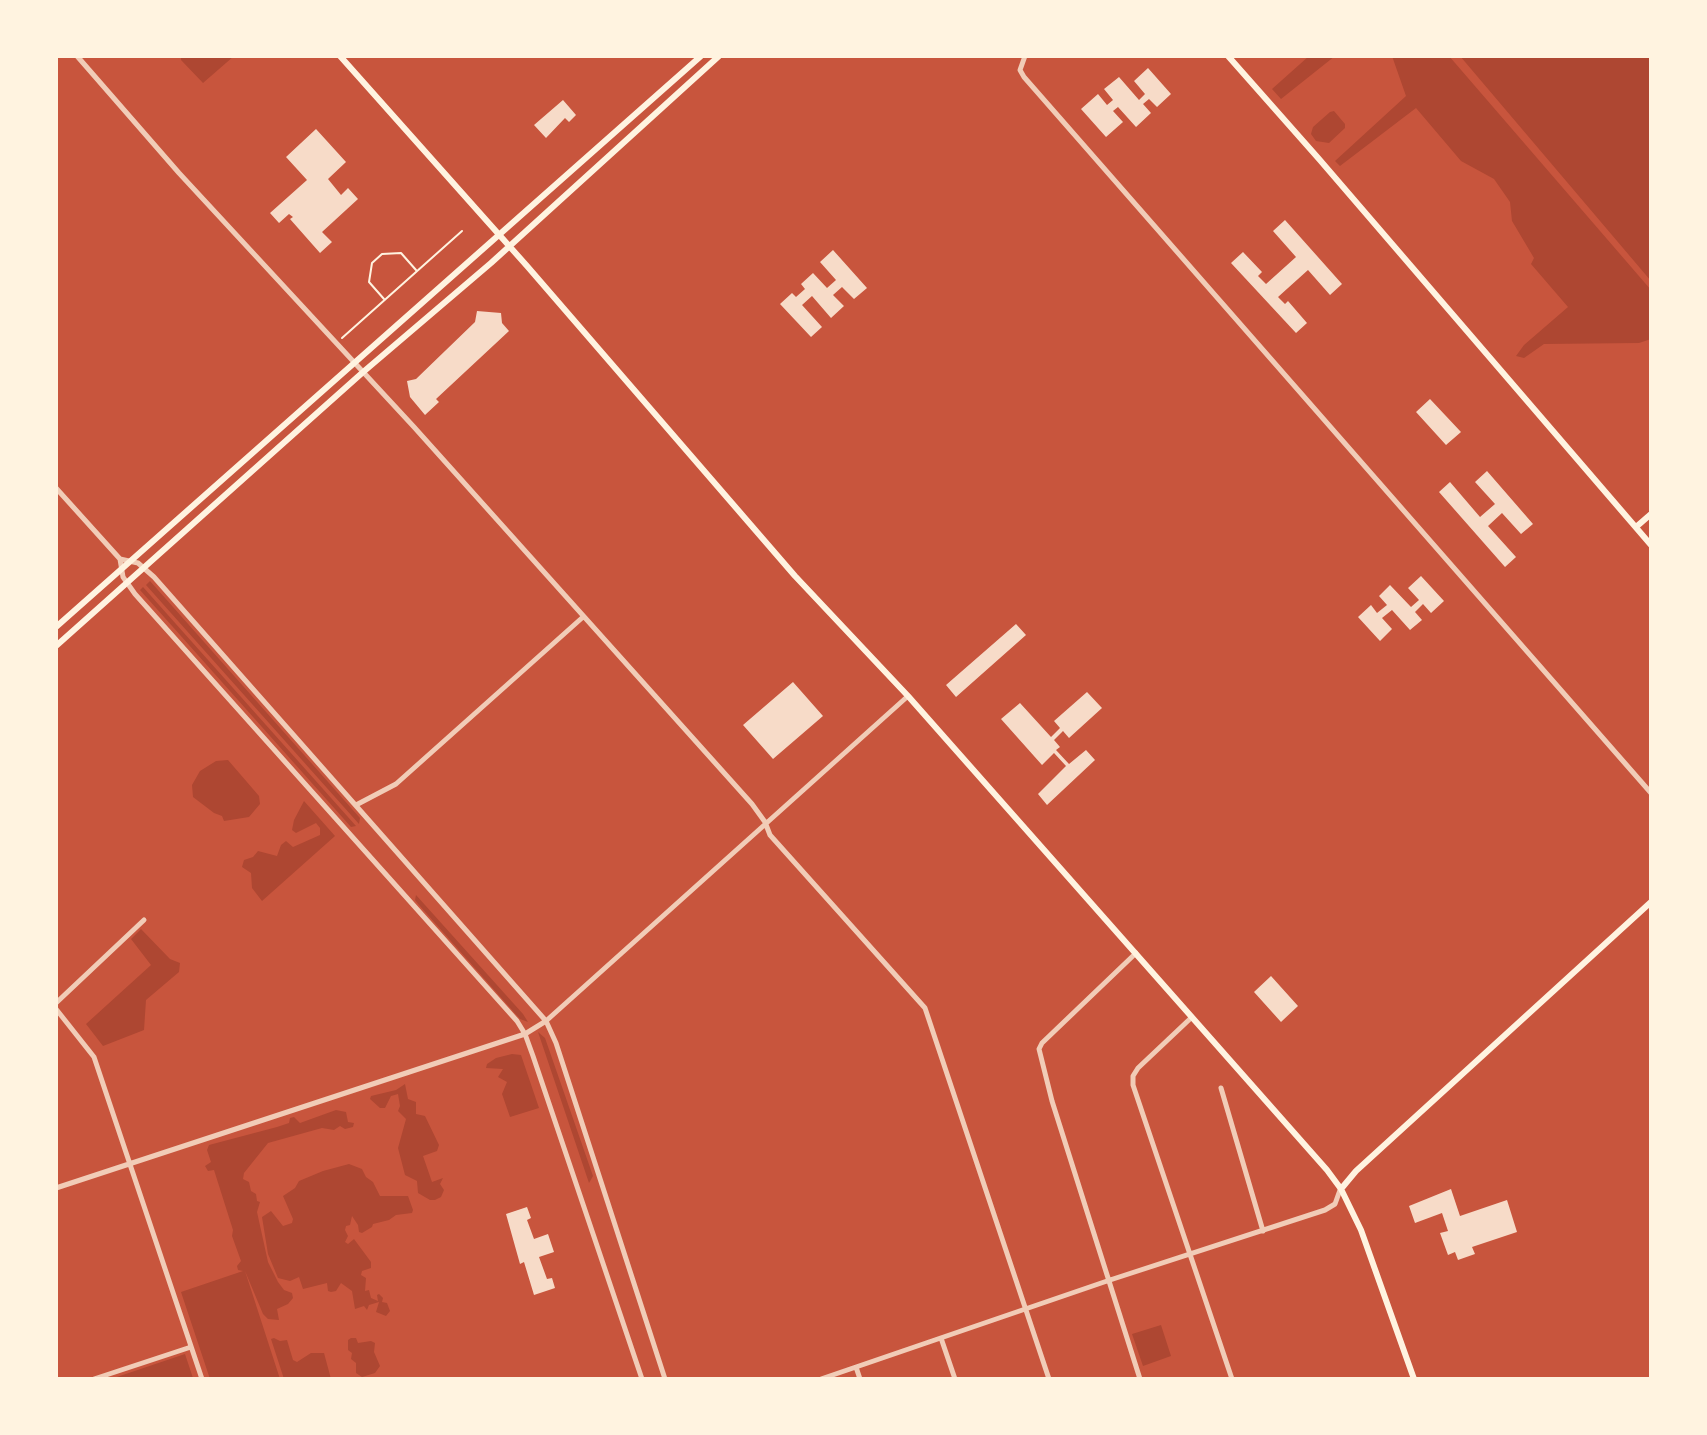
<!DOCTYPE html>
<style>
body{margin:0}
#map{position:relative;width:1707px;height:1435px;overflow:hidden;background:#c8553d;font-family:"PT Sans Narrow",sans-serif}
canvas{display:block}
.frame{position:absolute;inset:0;border:58px solid #fff3e0;pointer-events:none}
</style>
<div id="map">
<canvas width="1707" height="1435"></canvas>
<div class="frame"></div>
</div>
<script>
const g = document.querySelector('canvas').getContext('2d');
g.lineJoin = 'round';
function fill(path, color) { g.fillStyle = color; g.fill(path, 'evenodd'); }
const poly = rows => new Path2D(rows.map(r => 'M' + r).join(''));
function strokePath(path, color, width, dash) { g.strokeStyle = color; g.lineWidth = width; g.lineCap = dash ? 'butt' : 'round'; g.setLineDash(dash || []); g.stroke(path); }
fill(poly([
 [181,56,234,56,203,83,181,60],
 [1309,56,1335,56,1281,99,1272,89],
 [1392,56,1449,56,1651,290,1651,339,1639,343,1544,344,1524,358,1516,356,1524,345,1568,307,1531,264,1534,258,1512,221,1510,202,1494,179,1461,161,1416,108,1340,166,1335,161,1406,96],
 [1460,56,1651,56,1651,281,1561,175],
 [1334,111,1345,124,1345,128,1329,143,1316,141,1311,134,1313,127,1330,112],
 [150,581,360,818,359,824,146,585],
 [143,587,356,826,351,827,140,590],
 [228,760,259,796,260,804,249,817,224,821,222,816,214,813,193,797,192,785,200,771,216,761],
 [304,801,335,836,262,901,252,888,251,873,242,867,244,860,253,857,258,851,277,856,281,845,286,841,293,847,320,835,320,828,316,823,296,833,292,830,294,820],
 [416,895,523,1014,528,1022,520,1019,419,905,415,900],
 [141,929,170,959,180,963,179,972,146,1000,144,1030,103,1046,86,1024,151,965,131,939],
 [538,1032,545,1038,593,1176,589,1183],
 [512,1054,521,1055,539,1108,510,1117,502,1094,507,1082,498,1077,503,1069,486,1068,487,1064,496,1058],
 [405,1084,408,1099,416,1102,416,1114,425,1116,439,1145,437,1151,423,1156,432,1182,443,1178,440,1184,444,1190,441,1197,435,1200,430,1200,418,1193,417,1181,405,1175,398,1148,406,1119,398,1111,400,1106,398,1094,391,1096,385,1108,380,1108,370,1099,371,1096,396,1090],
 [336,1110,346,1112,348,1122,354,1123,353,1127,345,1129,340,1126,334,1130,322,1128,268,1143,244,1173,243,1179,249,1182,251,1191,256,1194,257,1201,260,1202,257,1212,268,1262,278,1282,284,1290,292,1293,293,1298,288,1304,277,1309,279,1320,268,1319,263,1314,245,1271,280,1379,210,1379,181,1292,243,1271,238,1270,237,1266,241,1261,232,1236,233,1230,214,1170,208,1171,205,1166,211,1162,207,1150,209,1145,277,1127,289,1123,290,1118,294,1117,300,1123],
 [349,1164,362,1169,366,1177,373,1182,380,1196,408,1196,413,1210,412,1213,396,1215,389,1220,373,1224,372,1227,362,1233,359,1232,358,1225,352,1216,350,1225,346,1226,345,1230,348,1236,345,1242,348,1244,354,1239,371,1262,371,1268,362,1271,361,1275,366,1278,365,1291,369,1290,371,1298,378,1301,377,1295,379,1294,383,1298,382,1302,387,1303,390,1311,386,1316,376,1312,379,1302,369,1305,367,1310,364,1306,355,1309,352,1291,341,1283,336,1291,331,1292,328,1291,327,1283,303,1289,299,1277,290,1281,278,1278,268,1254,262,1217,271,1211,283,1226,292,1223,293,1219,283,1196,295,1188,299,1181,323,1171],
 [1161,1325,1171,1356,1143,1366,1132,1334],
 [274,1338,280,1341,287,1340,293,1360,297,1362,311,1353,324,1353,331,1379,284,1379,271,1339],
 [351,1338,356,1338,358,1343,371,1341,375,1343,374,1352,380,1366,375,1373,362,1377,356,1373,356,1363,351,1359,352,1353,348,1350,348,1340],
 [185,1354,193,1378,111,1379]
]), '#ae4732');
fill(poly([
 [1148,68,1171,94,1157,107,1149,99,1143,104,1151,113,1136,127,1118,107,1113,111,1123,122,1106,137,1081,109,1098,94,1107,105,1113,100,1104,89,1119,77,1139,100,1145,94,1134,81],
 [563,100,576,115,569,122,565,118,546,138,534,125],
 [316,129,346,162,328,179,341,195,348,188,358,199,322,232,332,242,320,253,290,219,293,217,289,214,279,223,270,213,307,180,286,157],
 [1285,220,1342,284,1330,295,1308,270,1278,297,1285,304,1288,301,1307,323,1296,333,1231,263,1243,252,1262,272,1258,276,1266,284,1296,257,1273,231],
 [833,250,867,288,854,299,842,287,833,295,844,306,831,318,812,296,802,305,822,327,811,337,780,304,792,293,796,297,805,289,801,284,813,273,827,288,836,280,820,262],
 [477,311,501,313,502,323,509,331,436,399,439,402,425,415,410,397,407,381,416,379,475,322],
 [1430,399,1461,432,1446,445,1416,412],
 [1487,471,1533,524,1521,534,1502,513,1488,526,1516,557,1505,567,1439,492,1450,482,1480,517,1495,504,1475,482],
 [1421,576,1444,601,1431,613,1423,604,1415,612,1422,620,1410,630,1392,610,1382,618,1392,629,1380,641,1358,617,1371,605,1377,613,1387,605,1379,596,1390,585,1411,607,1419,600,1408,588],
 [1016,624,1026,635,956,697,946,685],
 [793,682,823,716,773,759,743,725],
 [1087,692,1102,708,1069,738,1063,731,1054,740,1060,747,1056,750,1069,764,1086,750,1095,760,1047,805,1038,794,1066,766,1054,753,1042,765,1001,719,1020,703,1051,737,1060,728,1054,721],
 [1271,976,1298,1006,1281,1022,1254,992],
 [1451,1189,1460,1216,1507,1200,1517,1232,1472,1247,1475,1254,1458,1260,1455,1252,1448,1255,1440,1233,1448,1231,1442,1213,1415,1223,1409,1206],
 [527,1207,531,1218,527,1220,534,1239,548,1234,554,1252,539,1257,547,1279,552,1278,555,1288,534,1295,524,1262,520,1264,506,1214]
]), '#f7dbc8');
strokePath(poly([
 [384,299,369,282,372,263,382,254,401,253,416,270],
 [342,338,462,231]
]), '#fff3e0', 2);
strokePath(poly([
 [77,56,179,173,414,427,752,804,765,822,770,835,925,1008,1049,1379],
 [1025,56,1020,70,1024,77,1651,793],
 [56,488,120,559,123,577,135,594,517,1021,525,1034,533,1056,642,1379],
 [120,559,138,563,154,577,546,1021,556,1043,665,1379],
 [356,805,396,784,583,617],
 [1136,953,1042,1043,1039,1049,1052,1101,1140,1379],
 [56,1003,144,920],
 [56,1009,94,1057,202,1379],
 [1192,1017,1138,1068,1133,1076,1133,1085,1232,1379],
 [1221,1088,1263,1231],
 [56,1188,525,1034,546,1021,908,696],
 [941,1338,955,1379],
 [856,1367,860,1379],
 [94,1379,191,1347],
 [821,1379,1110,1280,1325,1210,1335,1204,1340,1190]
]), '#f1ccb7', 5);
strokePath(poly([
 [340,56,527,266,795,576,908,696,1327,1170,1341,1189,1361,1230,1414,1379],
 [1228,56,1319,159,1651,545],
 [1636,527,1651,514],
 [56,627,701,56],
 [56,646,362,373,491,263,719,56],
 [1341,1189,1356,1171,1651,902]
]), '#fff3e0', 6);
</script>
